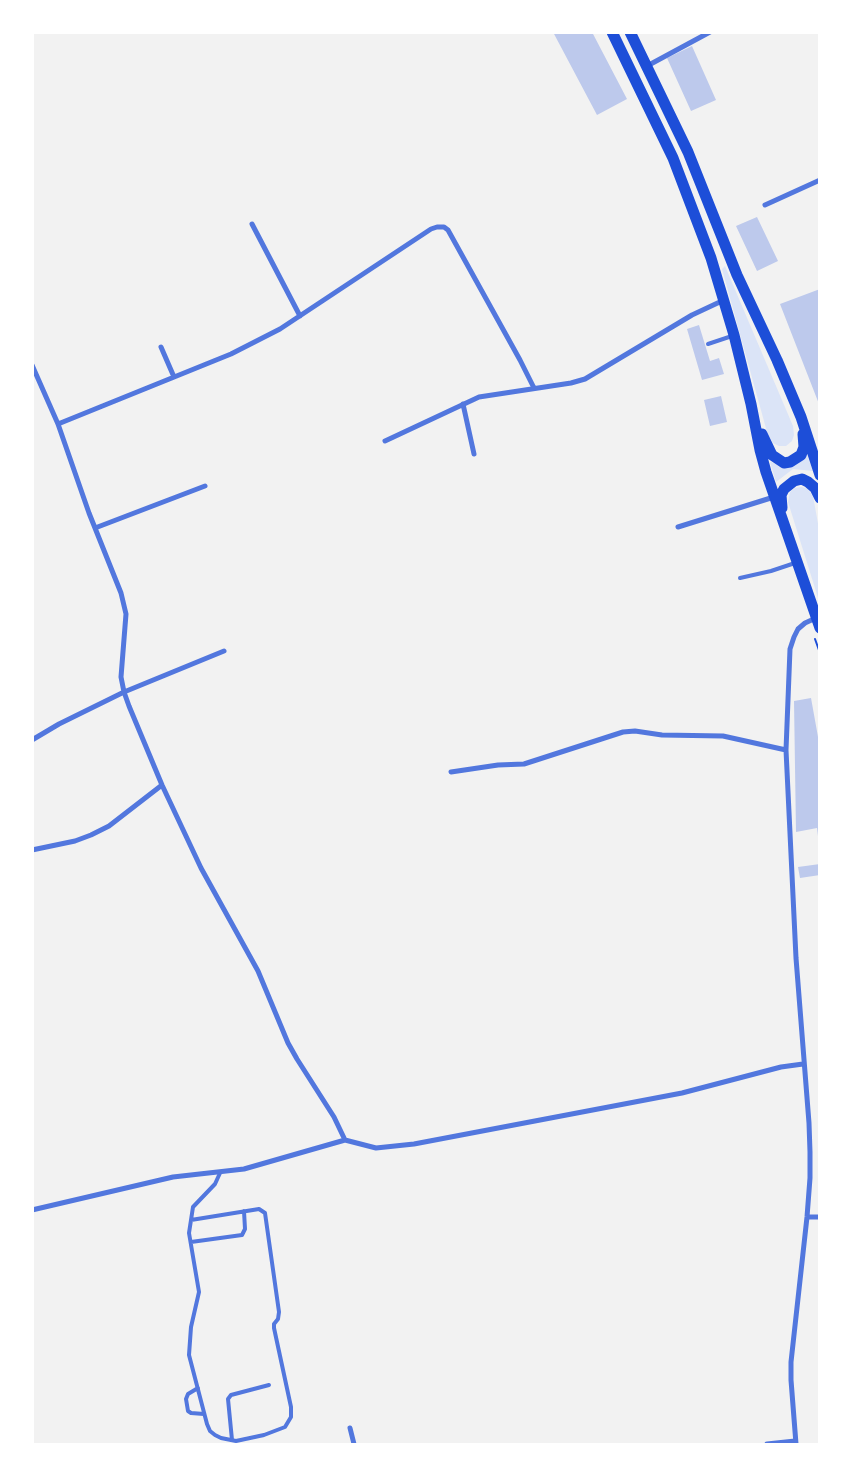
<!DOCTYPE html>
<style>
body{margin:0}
#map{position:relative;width:852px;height:1477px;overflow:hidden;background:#f2f2f2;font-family:"PT Sans Narrow",sans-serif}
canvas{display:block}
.frame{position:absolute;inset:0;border:34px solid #fff;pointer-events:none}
</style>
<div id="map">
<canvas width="852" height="1477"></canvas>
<div class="frame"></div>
</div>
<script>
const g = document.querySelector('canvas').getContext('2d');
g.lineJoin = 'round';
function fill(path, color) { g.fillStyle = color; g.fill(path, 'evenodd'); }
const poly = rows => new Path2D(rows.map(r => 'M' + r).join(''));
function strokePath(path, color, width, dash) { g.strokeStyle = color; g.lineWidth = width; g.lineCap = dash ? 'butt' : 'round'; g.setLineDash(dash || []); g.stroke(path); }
fill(poly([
 [725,266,793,426,794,435,792,441,786,446,779,446,773,443,767,432,722,269],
 [806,452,813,471,793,469,776,482,770,462,791,463],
 [802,487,808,489,813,496,819,529,819,601,788,502,790,492,795,488]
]), '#dbe4f7');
fill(poly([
 [553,32,592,32,627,99,597,115],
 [692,46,716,100,691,111,667,58],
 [757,217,778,261,757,271,736,226],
 [820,289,820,404,819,404,780,304],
 [699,325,710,361,719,358,724,374,702,380,687,329],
 [721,396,727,422,710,426,704,400],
 [811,698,820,748,818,836,817,828,796,832,794,701],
 [820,864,820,875,800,878,798,867]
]), '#bdc9ec');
strokePath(poly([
 [815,639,820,653]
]), '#1d4ed8', 2);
strokePath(poly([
 [708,344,732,336],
 [740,578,771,571,795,563],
 [191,1220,259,1209,265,1213,279,1312,278,1319,274,1324,274,1328,291,1407,291,1417,285,1427,264,1435,236,1441,221,1438,215,1435,210,1431,207,1424,189,1355,191,1327,199,1292,189,1233,193,1207,215,1184,220,1173],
 [191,1242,242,1235,245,1229,244,1211],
 [198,1388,188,1394,186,1399,188,1411,191,1413,204,1414],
 [232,1440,228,1399,231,1395,269,1385]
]), '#5277de', 4);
strokePath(poly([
 [647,66,710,32],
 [765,205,820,180],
 [252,224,300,316],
 [161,347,174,377],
 [32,365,58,424,89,513,121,593,126,614,121,677,124,692,129,706,162,785,201,868,258,971,288,1043,297,1059,334,1117,345,1140],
 [463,404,474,454],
 [58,424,231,354,280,329,431,229,437,227,444,227,448,230,520,360,534,388],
 [385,441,479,397,571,383,585,379,692,315,724,300],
 [678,527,774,497],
 [95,528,205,486],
 [32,740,59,724,124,692,224,651],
 [451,772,498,765,524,764,623,732,635,731,662,735,723,736,786,750],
 [32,850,75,841,91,835,109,826,162,785],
 [32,1210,173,1177,244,1169,345,1140,376,1148,414,1144,682,1093,781,1067,803,1064],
 [807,1217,820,1217],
 [350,1428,354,1444],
 [767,1444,795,1441],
 [796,1444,791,1380,791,1362,807,1217,810,1178,810,1152,809,1123,796,958,786,750,790,649,794,637,798,629,805,623,816,618]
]), '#5277de', 5);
strokePath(poly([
 [612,32,673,158,711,258,734,335,751,404,760,450,766,472,820,628],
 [630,32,688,152,737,275,777,360,801,417,820,475],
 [762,434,772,455,784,463,790,462,801,455,804,447,803,434],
 [782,508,781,495,784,489,794,481,802,479,808,482,815,488,820,498]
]), '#1d4ed8', 11);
</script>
